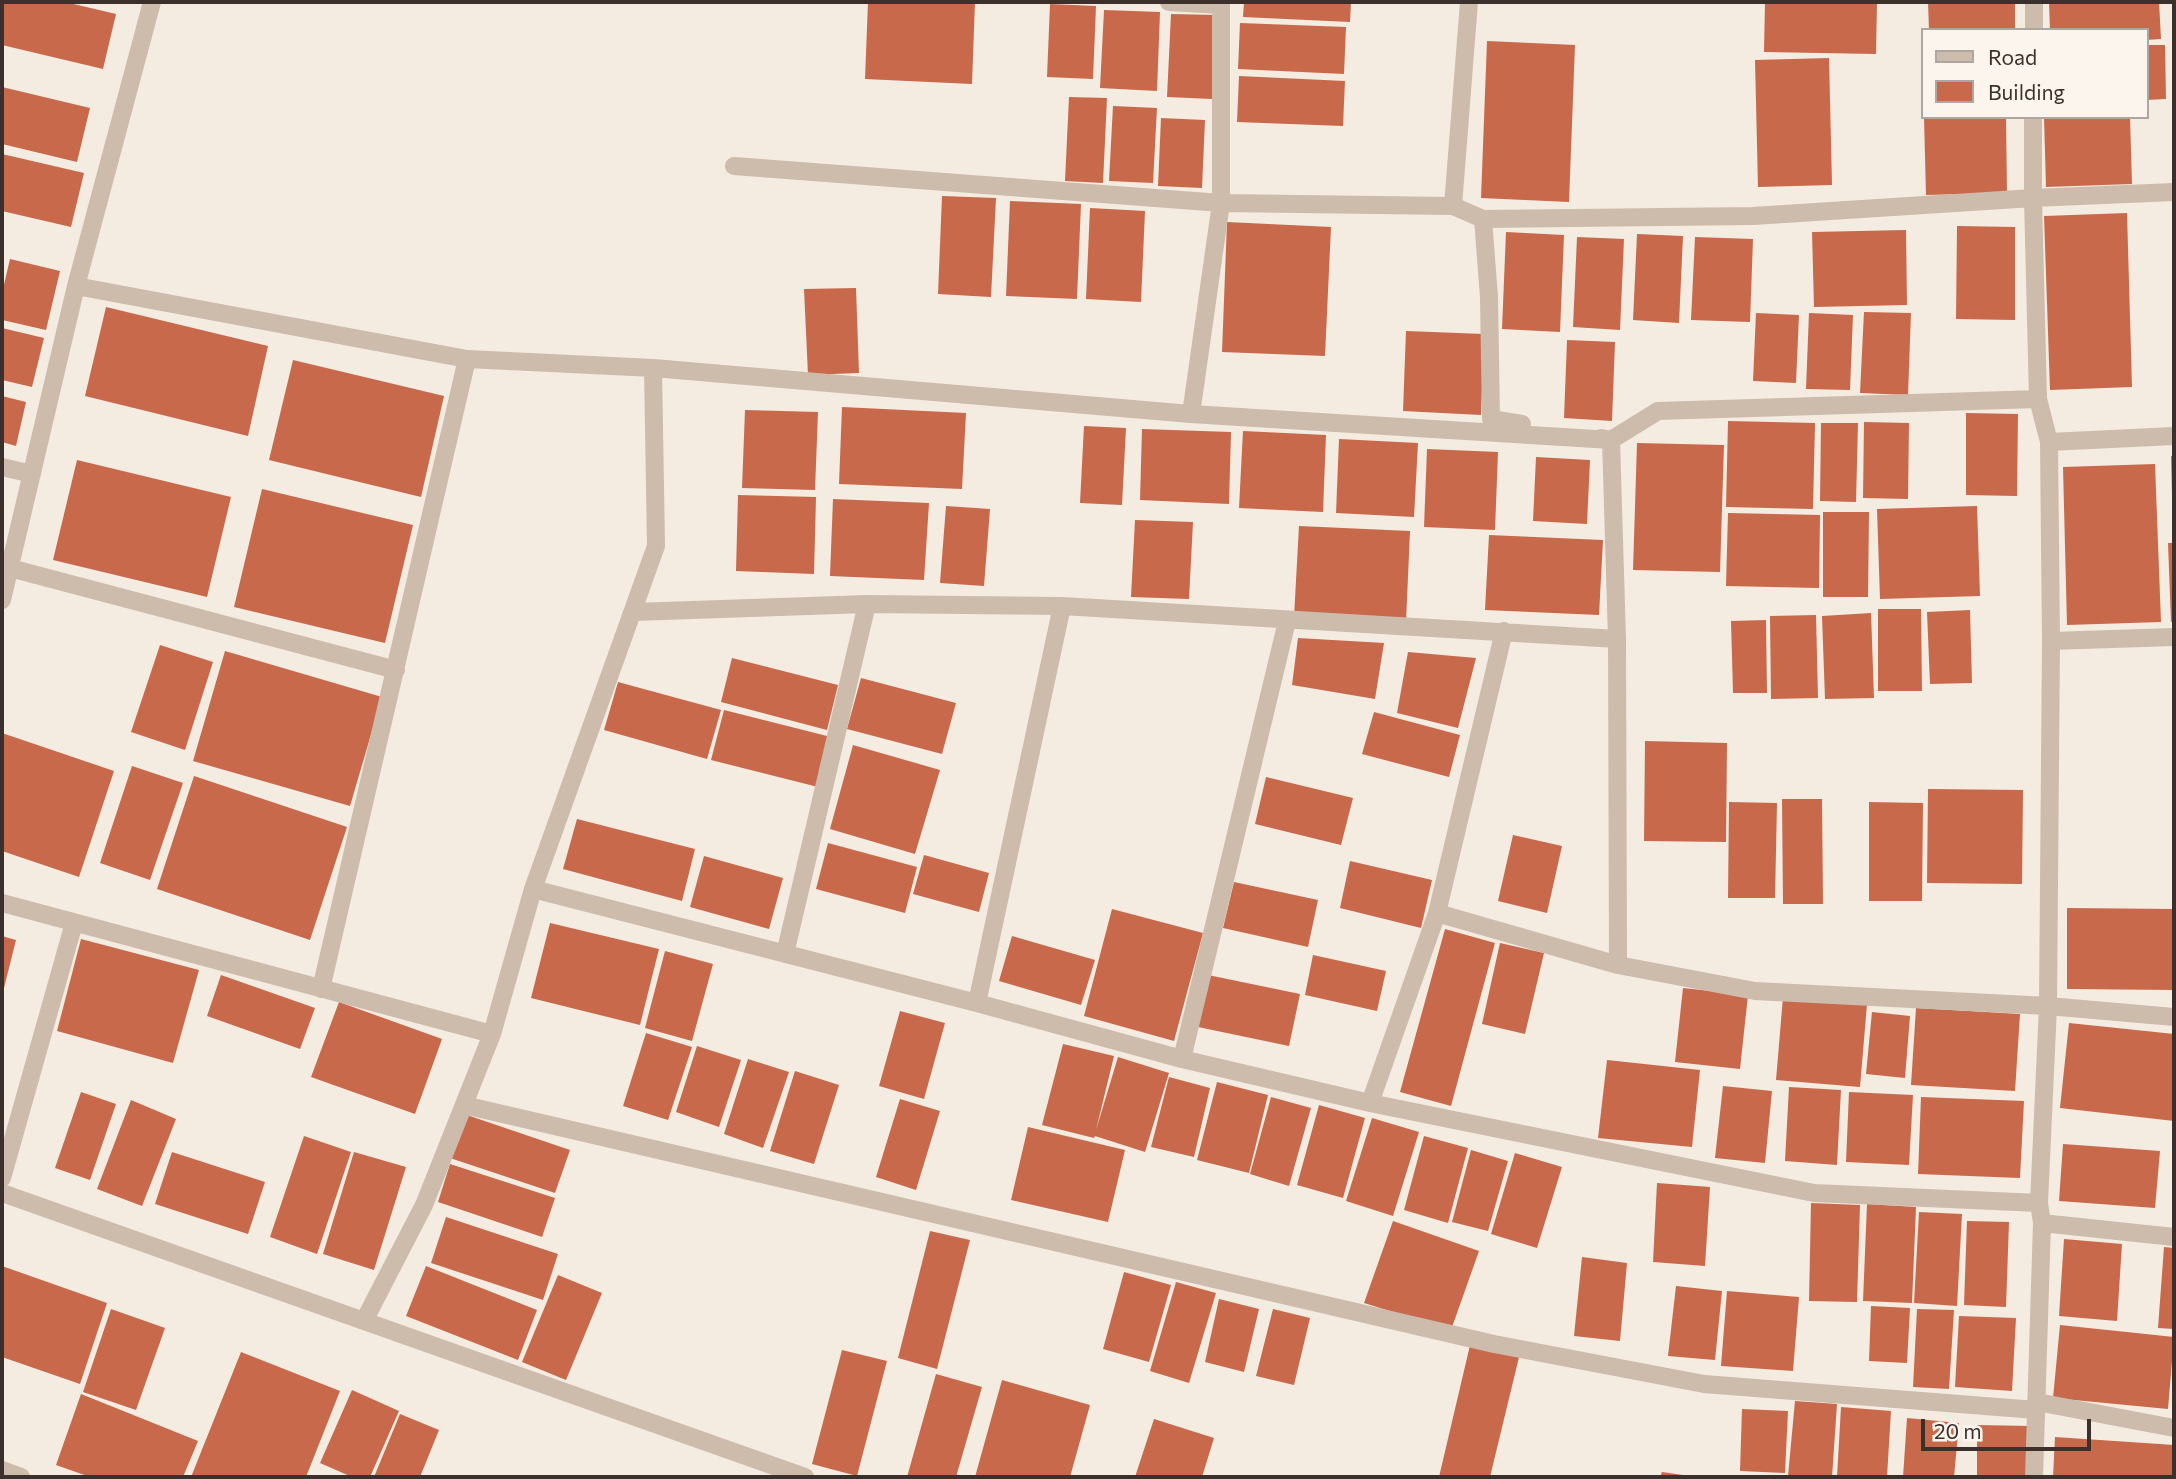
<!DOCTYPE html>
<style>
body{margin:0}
#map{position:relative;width:2176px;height:1479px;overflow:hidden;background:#f4ebe1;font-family:Commissioner,sans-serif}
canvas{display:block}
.frame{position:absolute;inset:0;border:4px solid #3b302b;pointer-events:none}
.legend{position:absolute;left:1921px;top:28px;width:228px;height:91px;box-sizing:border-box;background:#fbf5ee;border:2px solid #aea6a0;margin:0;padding:9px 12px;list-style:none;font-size:21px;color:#3b302b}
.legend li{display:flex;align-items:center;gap:14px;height:35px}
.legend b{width:35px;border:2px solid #aea6a0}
.scale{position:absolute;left:1921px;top:1419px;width:170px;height:32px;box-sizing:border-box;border:4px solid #3b302b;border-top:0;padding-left:9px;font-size:21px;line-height:24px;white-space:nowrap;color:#3b302b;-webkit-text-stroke:5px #fbf5ee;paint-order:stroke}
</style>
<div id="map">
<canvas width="2176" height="1479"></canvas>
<div class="frame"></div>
<ul class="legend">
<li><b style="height:9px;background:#cdbbac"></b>Road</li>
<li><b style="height:19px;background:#c8694b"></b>Building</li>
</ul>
<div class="scale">20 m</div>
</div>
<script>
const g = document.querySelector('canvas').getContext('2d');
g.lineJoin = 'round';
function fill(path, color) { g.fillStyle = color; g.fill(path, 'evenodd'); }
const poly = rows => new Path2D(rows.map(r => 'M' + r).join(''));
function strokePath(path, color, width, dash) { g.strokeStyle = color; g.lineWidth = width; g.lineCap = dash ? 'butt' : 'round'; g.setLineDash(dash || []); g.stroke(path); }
fill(poly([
 [2,2,65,2,116,14,103,69,2,45],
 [868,2,975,2,972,84,865,79],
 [1244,2,1351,2,1350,22,1243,17],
 [1765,2,1877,2,1876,54,1764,52],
 [1928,2,2015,2,2015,30,1929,30],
 [2049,2,2159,2,2161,39,2146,40,2146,30,2050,30],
 [1050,4,1096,6,1093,79,1047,77],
 [1104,10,1160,12,1157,91,1100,88],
 [1171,14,1216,15,1212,99,1167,97],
 [1240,23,1346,27,1344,74,1238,69],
 [1487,41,1575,45,1569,202,1481,198],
 [2146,45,2165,45,2166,99,2146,100],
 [1829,58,1832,185,1758,187,1755,60],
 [1239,76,1345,81,1343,126,1237,122],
 [2,87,90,108,77,162,2,144],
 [1069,97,1107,98,1103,183,1065,181],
 [1113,106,1157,108,1153,183,1109,181],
 [1924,117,2006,117,2007,193,1926,195],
 [2044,117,2130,117,2132,184,2046,187],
 [1161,118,1205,120,1202,188,1158,186],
 [2,154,84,173,71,227,2,211],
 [942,196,996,198,991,297,938,294],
 [1010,201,1081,204,1077,299,1006,296],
 [1090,208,1145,211,1141,302,1086,299],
 [2127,213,2132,387,2050,390,2044,216],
 [1227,222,1331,227,1325,356,1222,352],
 [1957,226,2015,227,2015,320,1956,319],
 [1906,230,1907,305,1814,307,1812,232],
 [1506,232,1564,235,1560,332,1502,329],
 [1637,234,1683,236,1679,323,1633,320],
 [1577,237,1624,239,1620,330,1573,327],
 [1695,237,1753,239,1750,322,1691,320],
 [10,259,60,271,46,330,2,320,2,293],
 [856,288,859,373,808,375,804,289],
 [106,307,268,346,248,436,85,396],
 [1864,312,1911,313,1908,395,1860,393],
 [1756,313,1799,315,1796,383,1753,381],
 [1809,313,1853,315,1850,390,1806,389],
 [2,328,44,338,32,387,2,380],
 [1406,331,1484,334,1481,415,1403,411],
 [1567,340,1615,342,1612,421,1564,418],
 [293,360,444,396,421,497,269,460],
 [2,396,26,402,16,446,2,442],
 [842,407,966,413,962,489,839,484],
 [745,410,818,412,815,490,742,488],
 [1966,413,2018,414,2017,496,1966,495],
 [1728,421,1815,423,1813,509,1726,507],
 [1864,422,1909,423,1908,499,1863,498],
 [1821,423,1858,423,1856,502,1820,501],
 [1084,426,1126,428,1122,505,1080,503],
 [1142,429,1231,432,1229,504,1140,500],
 [1243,431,1326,435,1323,512,1239,508],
 [1339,439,1418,443,1414,517,1336,513],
 [1637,443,1724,445,1720,572,1633,570],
 [1427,449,1498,452,1495,530,1424,527],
 [2171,456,2174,456,2174,494,2172,494],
 [1536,457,1590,460,1587,524,1533,521],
 [77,460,231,497,207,597,53,560],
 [2155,464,2161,622,2067,625,2063,467],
 [262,489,413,525,385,643,234,607],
 [738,495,816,497,814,574,736,571],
 [833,499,929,503,924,580,830,576],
 [946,506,990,509,984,586,940,583],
 [1977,506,1980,596,1880,599,1877,509],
 [1823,512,1869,512,1868,597,1823,597],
 [1728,513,1820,515,1819,588,1726,586],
 [1135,520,1193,522,1189,599,1131,597],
 [1299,526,1410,531,1406,622,1294,617],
 [1489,535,1603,540,1599,615,1485,610],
 [2168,543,2174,543,2174,621,2171,622],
 [1878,609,1921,609,1922,691,1878,691],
 [1970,610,1972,683,1930,684,1927,612],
 [1871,613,1874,698,1825,699,1822,616],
 [1816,615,1818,698,1771,699,1770,616],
 [1766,620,1767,693,1733,693,1731,621],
 [1298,638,1384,643,1375,699,1292,685],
 [160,645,213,662,185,750,131,732],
 [225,651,382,697,350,806,193,761],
 [1408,652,1476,658,1458,728,1397,713],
 [732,658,838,685,827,730,721,702],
 [861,678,956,703,942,754,847,729],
 [618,682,721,710,707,759,604,730],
 [724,710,831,737,818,787,711,760],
 [1374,712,1460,735,1449,777,1362,754],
 [2,733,114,771,79,877,2,851],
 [1645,741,1727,743,1726,842,1644,841],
 [853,745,940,770,915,854,830,829],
 [132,766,183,783,150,880,100,863],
 [194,776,347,827,310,940,157,889],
 [1266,777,1353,798,1341,845,1255,824],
 [1928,789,2023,790,2022,884,1927,883],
 [1782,799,1822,799,1823,904,1783,904],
 [1729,802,1777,803,1775,898,1728,898],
 [1869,802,1923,803,1922,901,1869,901],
 [577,819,695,849,682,901,563,869],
 [1513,835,1562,846,1547,913,1498,901],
 [828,843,917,867,905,913,816,889],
 [924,855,989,873,979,912,913,894],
 [704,856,783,878,769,929,690,907],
 [1350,861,1432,880,1421,928,1340,908],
 [1234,882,1318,900,1308,947,1223,928],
 [2067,908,2174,909,2174,990,2067,989],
 [1112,909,1203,933,1174,1041,1084,1016],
 [550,923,659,949,640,1025,531,998],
 [1445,929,1495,943,1451,1106,1400,1092],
 [2,936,16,940,3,992,2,992],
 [1012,936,1095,960,1081,1005,999,981],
 [81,939,199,970,173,1063,57,1031],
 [1500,943,1544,953,1525,1034,1482,1024],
 [665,951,713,964,692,1041,645,1028],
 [1313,955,1386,971,1377,1011,1305,995],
 [221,975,315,1008,300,1049,207,1016],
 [1208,975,1300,994,1289,1046,1198,1027],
 [1683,988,1748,995,1740,1069,1675,1062],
 [1783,997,1867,1004,1860,1087,1776,1080],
 [339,1002,442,1039,415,1114,311,1077],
 [1916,1008,2020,1014,2015,1091,1911,1085],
 [900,1011,945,1023,924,1099,879,1086],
 [1872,1012,1910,1016,1905,1078,1866,1074],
 [2069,1023,2174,1034,2174,1121,2060,1108],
 [646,1033,692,1047,668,1120,623,1106],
 [1063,1044,1114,1056,1096,1130,1118,1057,1169,1073,1145,1152,1095,1136,1094,1138,1042,1125],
 [697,1046,741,1060,719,1127,676,1112],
 [748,1059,789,1072,763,1148,724,1134],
 [1607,1060,1700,1070,1692,1147,1598,1138],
 [795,1071,839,1085,814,1164,770,1151],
 [1169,1077,1210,1088,1194,1157,1151,1147],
 [1217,1082,1268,1095,1249,1173,1197,1160],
 [1723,1086,1772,1091,1765,1163,1715,1158],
 [1789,1087,1841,1090,1837,1165,1785,1161],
 [81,1092,116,1104,90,1180,55,1168],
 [1849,1092,1913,1095,1909,1165,1846,1162],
 [1271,1097,1311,1108,1289,1186,1250,1174],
 [1921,1097,2024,1101,2020,1178,1918,1174],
 [900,1099,940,1111,916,1190,876,1177],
 [131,1100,176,1119,142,1206,97,1189],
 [1319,1105,1365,1118,1343,1198,1297,1185],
 [464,1114,570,1150,555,1193,450,1158],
 [1372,1118,1419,1132,1393,1216,1346,1201],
 [1028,1127,1125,1150,1108,1222,1011,1200],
 [304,1136,351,1152,317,1254,270,1237],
 [1424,1136,1468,1148,1448,1223,1404,1210],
 [2063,1144,2160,1151,2155,1208,2059,1201],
 [1471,1150,1508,1161,1488,1231,1452,1222],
 [172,1152,265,1182,248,1234,155,1204],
 [354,1152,406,1167,374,1270,323,1254],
 [1515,1153,1562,1167,1537,1248,1491,1234],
 [450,1164,555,1198,542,1237,438,1202],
 [1657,1183,1710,1187,1705,1266,1653,1262],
 [1811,1203,1860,1205,1857,1302,1809,1301],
 [1867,1204,1916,1207,1912,1303,1863,1301],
 [1919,1212,1962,1214,1957,1306,1914,1303],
 [446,1217,558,1254,543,1300,431,1263],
 [1393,1221,1479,1251,1451,1330,1364,1303],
 [1967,1221,2009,1222,2006,1307,1964,1305],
 [930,1231,970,1240,937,1369,898,1358],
 [2064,1239,2122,1244,2117,1321,2059,1316],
 [2164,1247,2174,1248,2174,1329,2158,1328],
 [1582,1257,1627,1263,1620,1341,1574,1336],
 [2,1266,107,1303,80,1384,2,1357],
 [426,1266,537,1310,518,1360,406,1316],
 [1124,1272,1171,1285,1149,1362,1103,1349],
 [558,1275,602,1293,566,1380,522,1362],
 [1176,1282,1216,1293,1189,1383,1150,1371],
 [1676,1286,1722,1291,1715,1360,1668,1356],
 [1727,1291,1799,1297,1793,1371,1721,1366],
 [1219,1299,1259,1309,1244,1372,1205,1362],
 [1871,1306,1910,1308,1907,1363,1869,1361],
 [111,1309,165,1328,136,1410,83,1392],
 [1273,1309,1310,1318,1294,1385,1256,1376],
 [1917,1309,1954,1310,1949,1389,1913,1387],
 [1959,1316,2016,1318,2012,1391,1955,1387],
 [2060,1325,2174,1337,2168,1409,2053,1398],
 [1471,1341,1520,1353,1490,1477,1439,1477],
 [842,1350,887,1361,857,1476,812,1464],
 [241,1352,340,1391,306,1477,191,1477],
 [936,1374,982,1387,956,1477,907,1477],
 [1002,1380,1090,1405,1070,1477,975,1477],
 [352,1390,399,1411,370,1477,352,1477,320,1463],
 [81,1394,198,1441,183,1477,90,1477,56,1465],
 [1795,1401,1837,1404,1832,1477,1788,1476],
 [1841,1407,1891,1411,1887,1477,1837,1477],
 [1742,1409,1788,1411,1785,1473,1740,1471],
 [400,1414,439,1430,420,1477,374,1477],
 [1907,1418,1959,1423,1954,1477,1903,1477],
 [1154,1419,1214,1438,1202,1477,1135,1477],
 [1977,1425,2030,1426,2029,1477,1977,1477],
 [2055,1437,2174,1445,2174,1477,2053,1477],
 [1662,1472,1690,1476,1690,1477,1660,1477]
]), '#c8694b');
strokePath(poly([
 [1169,2,1221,5],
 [2034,30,2034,2],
 [2033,117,2033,198,2038,399,2049,442,2051,641,2048,1006,2039,1203,2042,1223,2034,1477],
 [734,166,1221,203,1453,206,1483,219,1753,216,2033,198,2174,192],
 [1453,206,1469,2],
 [1483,219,1489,297,1491,419,1522,424],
 [76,286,467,359,653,368,1191,414,1611,440,1658,411,2038,399],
 [1191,414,1221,203,1221,2],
 [1601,438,1611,440,1617,639,1618,965],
 [2049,442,2174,436],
 [2,467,32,474],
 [10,568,396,670],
 [2,600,76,286,152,2],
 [634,612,867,604,1062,606,1617,639],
 [2051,641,2174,637],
 [533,889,977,1003,1182,1059,1370,1103,1814,1193,2039,1203],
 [2,903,492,1034],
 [1437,913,1618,965,1755,991,2048,1006,2174,1017],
 [785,954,867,604],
 [321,989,467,359],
 [977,1003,1062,606],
 [1182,1059,1287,621],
 [1370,1103,1437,913,1504,631],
 [464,1105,1494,1344,1704,1384,2036,1410],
 [2,1178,74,923],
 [2,1193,805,1477],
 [2042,1223,2174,1237],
 [364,1321,424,1205,492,1034,533,889,656,546,653,368],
 [2037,1402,2174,1428],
 [2,1470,21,1477]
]), '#cdbbac', 18);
</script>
